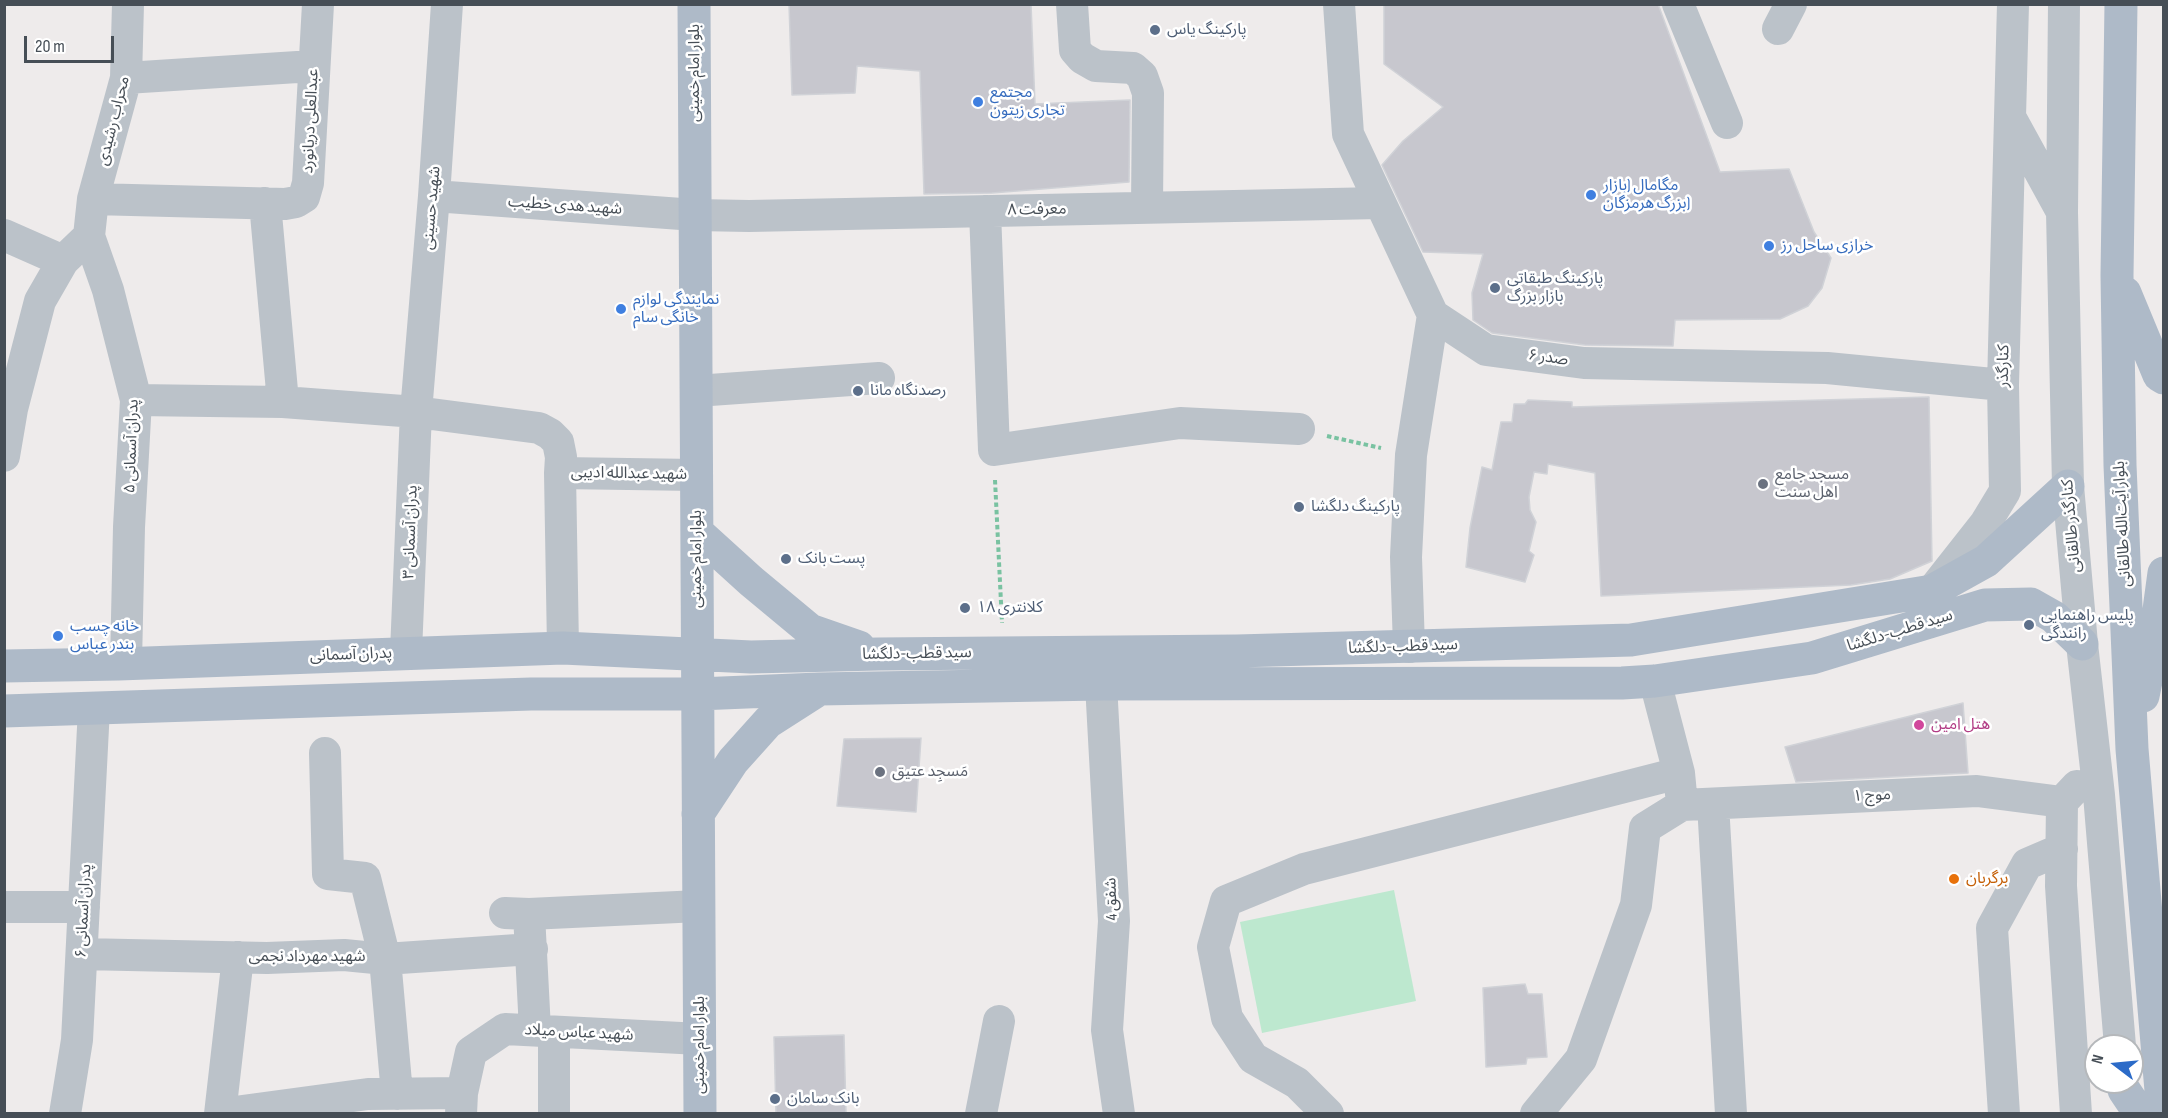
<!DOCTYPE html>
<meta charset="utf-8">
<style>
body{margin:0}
#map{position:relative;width:2168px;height:1118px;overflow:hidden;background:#eeebeb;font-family:"Sofia Sans Condensed",sans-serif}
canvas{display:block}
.frame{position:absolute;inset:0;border:6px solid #464e56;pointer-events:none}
.north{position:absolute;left:2084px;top:1034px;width:60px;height:60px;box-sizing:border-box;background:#fff;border:2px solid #b5b8bb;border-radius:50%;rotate:286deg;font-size:16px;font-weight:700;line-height:24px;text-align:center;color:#464e56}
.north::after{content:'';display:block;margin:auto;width:21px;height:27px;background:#2c6bc8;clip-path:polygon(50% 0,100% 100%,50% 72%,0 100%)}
.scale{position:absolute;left:24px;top:36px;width:90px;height:27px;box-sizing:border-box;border:3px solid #464e56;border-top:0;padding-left:8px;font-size:18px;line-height:21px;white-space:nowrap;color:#464e56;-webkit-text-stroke:4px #fff;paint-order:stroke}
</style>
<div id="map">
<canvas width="2168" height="1118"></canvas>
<div class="frame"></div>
<div class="north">N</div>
<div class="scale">20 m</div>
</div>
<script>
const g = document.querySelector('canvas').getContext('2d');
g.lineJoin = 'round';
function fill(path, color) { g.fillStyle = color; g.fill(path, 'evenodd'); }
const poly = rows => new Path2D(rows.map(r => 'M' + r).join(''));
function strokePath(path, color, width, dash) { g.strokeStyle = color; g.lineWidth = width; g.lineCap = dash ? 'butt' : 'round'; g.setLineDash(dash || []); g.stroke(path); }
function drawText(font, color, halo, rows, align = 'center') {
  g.font = font + ' "Sofia Sans Condensed","Noto Sans Arabic",sans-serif'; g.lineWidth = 5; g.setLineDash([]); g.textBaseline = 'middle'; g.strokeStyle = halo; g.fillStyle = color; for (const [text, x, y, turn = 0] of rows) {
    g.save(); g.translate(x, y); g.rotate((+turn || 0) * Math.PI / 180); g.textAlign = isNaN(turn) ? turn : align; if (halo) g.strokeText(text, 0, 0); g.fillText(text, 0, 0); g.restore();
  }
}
fill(poly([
 [1394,890,1416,1001,1262,1033,1240,922]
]), '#bde8cf');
const building = poly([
 [789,4,1031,4,1035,104,1130,100,1129,182,992,193,924,194,920,71,857,66,855,93,792,95,789,4],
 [1384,4,1658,4,1720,172,1789,169,1814,232,1831,258,1822,288,1808,306,1780,319,1675,320,1673,346,1585,345,1492,333,1473,320,1472,293,1483,254,1423,252,1382,165,1403,141,1443,107,1384,64,1384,4],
 [1929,397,1932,561,1890,579,1851,585,1601,596,1595,473,1548,464,1547,474,1534,472,1529,497,1530,510,1536,522,1529,551,1534,555,1525,582,1466,567,1470,528,1482,467,1492,470,1501,422,1512,422,1514,404,1525,404,1528,400,1572,402,1572,407,1929,397],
 [1963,703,1968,773,1796,782,1785,747,1963,703],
 [921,738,916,812,837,806,844,739,921,738],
 [1525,984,1528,994,1542,994,1547,1057,1527,1058,1526,1064,1486,1067,1483,988,1525,984],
 [844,1035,846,1113,776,1113,774,1037,844,1035]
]);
fill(building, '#c7c7ce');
strokePath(building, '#d0d2d7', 1.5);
strokePath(poly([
 [1327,436,1381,448],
 [995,480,1002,623]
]), '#79c2a1', 4, [4.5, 3]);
strokePath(poly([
 [1072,4,1075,50,1082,58,1096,66,1133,68,1142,76,1148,93,1147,207],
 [1339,4,1348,134,1433,315,1486,350,1584,363,1827,368,2003,385],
 [1678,4,1727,123],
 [2013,4,2010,117,2061,210],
 [2064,4,2062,212,2068,486,2082,644,2099,795,2120,1046],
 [1778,29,1791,4],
 [126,78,313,66],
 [434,196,695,215,749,216,1380,203],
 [93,199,285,204,296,202,304,197,308,183,318,4],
 [265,203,283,402],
 [985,211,994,450,1180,423,1299,429],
 [4,235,63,261],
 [696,391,879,378],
 [136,400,283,402,416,412,539,428,550,434,558,442,561,457,560,473,696,475],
 [4,456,12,409,40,301,63,261,89,236],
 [560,473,563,648],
 [1933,590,1985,524,2005,491,2003,385,2010,117],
 [1409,647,1406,557,1411,455,1433,315],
 [406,652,416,412,434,196,447,4],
 [126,663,129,527,136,400,108,290,89,236,93,199,126,78,128,4],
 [1655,681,1679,773,1681,794],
 [1101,684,1114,921,1107,1030,1119,1114],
 [325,753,328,874,365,878,385,959,397,1094],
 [1713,804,1731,1114],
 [4,907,84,907],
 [505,913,529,914,535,1030],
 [529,914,699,906],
 [82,954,267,958,344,955,385,959,532,949],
 [65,1114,77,1040,94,708],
 [220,1114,368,1094,462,1093],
 [220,1114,238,957],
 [461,1114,462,1093,471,1052,505,1029,700,1039],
 [554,1114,554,1033],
 [981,1114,999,1021],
 [1328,1114,1297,1083,1253,1058,1227,1018,1213,947,1226,901,1304,869,1679,773],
 [1536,1114,1581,1059,1636,905,1645,828,1682,805,1977,791,2062,802],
 [2004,1114,1992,928,2027,864,2062,849],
 [2076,1114,2061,886,2062,802,2077,786]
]), '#bbc2c9', 32);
strokePath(poly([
 [694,4,700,1114],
 [2121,4,2117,275,2120,465,2132,749,2163,1114],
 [2125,293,2159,375,2164,378],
 [697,532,751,581,810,630,859,647],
 [4,666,119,664,563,648,751,657,878,654,1237,651,1631,640,1932,591,1986,561,2068,486],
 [2143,696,2156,632,2164,573],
 [4,711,531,694,698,694,819,689,1101,684,1622,683,1655,681,1812,658,1985,605,2031,604,2054,617,2082,644],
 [698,814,733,761,768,722,818,690],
 [2124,1090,2140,1114]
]), '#aebac8', 33);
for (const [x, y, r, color] of [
 [1155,30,6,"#5c6f8a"],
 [978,102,6,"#3f7fe0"],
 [1591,195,6,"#3f7fe0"],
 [1769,246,6,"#3f7fe0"],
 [1495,288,6,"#5c6f8a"],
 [621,309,6,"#3f7fe0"],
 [858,391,6,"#5c6f8a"],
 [1763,484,6,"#6b7280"],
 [1299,507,6,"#5c6f8a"],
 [786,559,6,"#5c6f8a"],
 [965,608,6,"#5c6f8a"],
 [2029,625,6,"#5c6f8a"],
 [58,636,6,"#3f7fe0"],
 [1919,725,6,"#d1479c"],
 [880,772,6,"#6b7280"],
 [1954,879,6,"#e8710a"],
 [775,1099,6,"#5c6f8a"]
]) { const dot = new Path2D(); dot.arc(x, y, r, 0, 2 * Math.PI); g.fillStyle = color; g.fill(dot); strokePath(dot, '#fff', 2); }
drawText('16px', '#4e5e75', '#fff', [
 ["پارکینگ یاس",1167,30],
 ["پارکینگ طبقاتی",1507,279],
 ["بازار بزرگ",1507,297],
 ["رصدنگاه مانا",870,391],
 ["پارکینگ دلگشا",1311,507],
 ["پست بانک",798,559],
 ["کلانتری ۱۸",977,608],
 ["پلیس راهنمایی",2041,616],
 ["رانندگی",2041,634],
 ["بانک سامان",787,1099]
], 'left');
drawText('16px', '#464e56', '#fff', [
 ["بلوار امام خمینی",695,73,-90],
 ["محراب رشیدی",114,121,-76],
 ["عبدالعلی دریانورد",311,121,-87],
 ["شهید هدی خطیب",565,206,4],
 ["شهید حسینی",432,208,-85],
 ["معرفت ۸",1037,210,-1],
 ["صدر ۶",1548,358,8],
 ["کنارگذر",2004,366,-89],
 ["پدران آسمانی ۵",132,446,-88],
 ["شهید عبدالله ادیبی",629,474,1],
 ["بلوار آیت‌الله طالقانی",2123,524,-93],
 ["کنارگذر طالقانی",2072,526,-95],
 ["پدران آسمانی ۳",411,532,-88],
 ["بلوار امام خمینی",697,559,-90],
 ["سید قطب-دلگشا",1900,631,-17],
 ["سید قطب-دلگشا",1403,647,-2],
 ["سید قطب-دلگشا",917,654,-1],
 ["پدران آسمانی",351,655,-2],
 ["موج ۱",1872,796,-3],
 ["شفق 4",1112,899,-92],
 ["پدران آسمانی ۶",84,911,-87],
 ["شهید مهرداد نجمی",307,957],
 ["شهید عباس میلاد",579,1033,3],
 ["بلوار امام خمینی",700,1045,-90]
]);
drawText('16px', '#366cbe', '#fff', [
 ["مجتمع",990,93],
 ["تجاری زیتون",990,111],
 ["مگامال (بازار",1603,186],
 ["بزرگ هرمزگان)",1603,204],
 ["خرازی ساحل رز",1781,246],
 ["نمایندگی لوازم",633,300],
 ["خانگی سام",633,318],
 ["خانه چسب",70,627],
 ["بندر عباس",70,645]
], 'left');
drawText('16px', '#5b616d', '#fff', [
 ["مسجد جامع",1775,475],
 ["اهل سنت",1775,493],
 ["مَسجِد عتیق",892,772]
], 'left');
drawText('16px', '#b23c85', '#fff', [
 ["هتل امین",1931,725]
], 'left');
drawText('16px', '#c56008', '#fff', [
 ["برگربان",1966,879]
], 'left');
</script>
